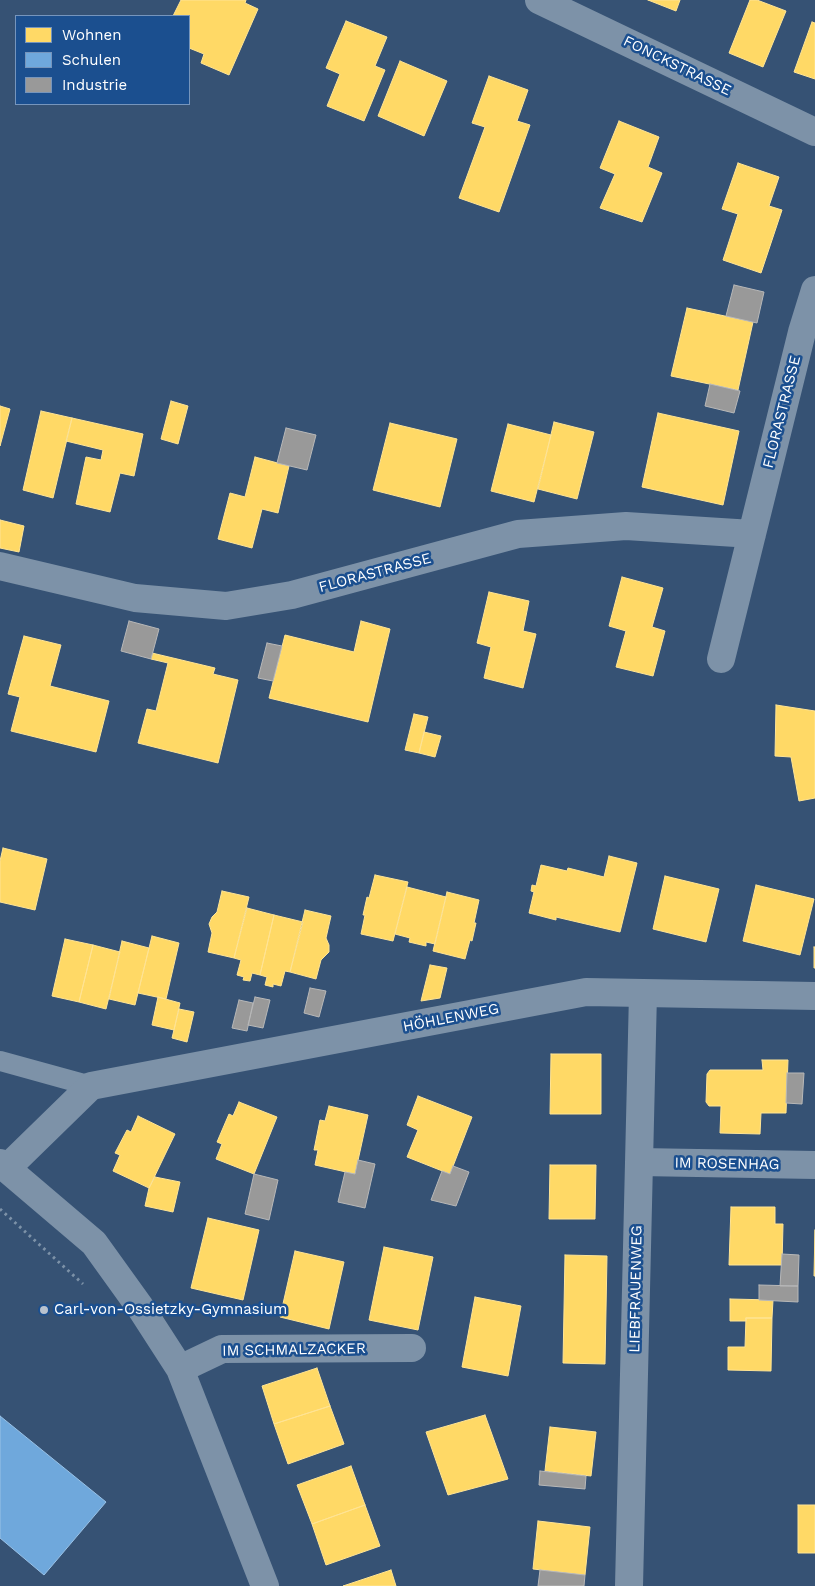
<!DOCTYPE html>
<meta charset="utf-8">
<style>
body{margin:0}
#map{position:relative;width:815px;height:1586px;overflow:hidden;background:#365274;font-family:"Work Sans",sans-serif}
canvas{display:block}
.legend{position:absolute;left:15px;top:15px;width:175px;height:90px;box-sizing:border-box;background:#1b4f8f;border:1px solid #7695bc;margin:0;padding:6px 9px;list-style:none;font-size:15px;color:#fff}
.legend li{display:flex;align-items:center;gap:10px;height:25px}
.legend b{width:25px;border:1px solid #7695bc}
</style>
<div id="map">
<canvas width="815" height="1586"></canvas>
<ul class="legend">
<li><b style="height:14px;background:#ffd966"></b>Wohnen</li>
<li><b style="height:14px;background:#6fa8dc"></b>Schulen</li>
<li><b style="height:14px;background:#999"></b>Industrie</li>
</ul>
</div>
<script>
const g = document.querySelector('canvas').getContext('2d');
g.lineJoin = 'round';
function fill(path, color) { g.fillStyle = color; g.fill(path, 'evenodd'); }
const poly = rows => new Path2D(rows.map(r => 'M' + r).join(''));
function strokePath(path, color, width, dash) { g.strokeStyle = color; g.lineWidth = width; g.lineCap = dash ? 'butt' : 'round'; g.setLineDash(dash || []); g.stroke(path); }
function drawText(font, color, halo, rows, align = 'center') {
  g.font = font + ' "Work Sans",sans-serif'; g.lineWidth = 5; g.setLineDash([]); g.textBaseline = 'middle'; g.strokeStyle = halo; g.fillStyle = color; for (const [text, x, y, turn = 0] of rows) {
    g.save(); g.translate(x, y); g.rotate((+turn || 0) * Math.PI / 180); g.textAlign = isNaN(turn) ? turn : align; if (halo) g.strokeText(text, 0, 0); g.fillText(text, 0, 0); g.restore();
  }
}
const homes = poly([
 [181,0,246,0,245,3,258,9,229,75,201,63,204,54,189,48,189,16,173,16,181,0],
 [648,0,680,0,676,11,648,0],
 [750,0,757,0,786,11,763,67,729,53,750,0],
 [346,21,387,37,375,66,385,70,364,121,327,106,340,74,326,68,346,21],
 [812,22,815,23,815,79,794,72,812,22],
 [400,61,447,81,424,136,378,116,400,61],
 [489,76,528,90,517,121,530,125,499,212,459,198,485,127,472,123,489,76],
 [619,121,659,137,648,167,662,173,642,222,600,208,615,174,600,168,619,121],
 [738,163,779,177,769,206,782,210,761,273,723,260,738,214,722,209,738,163],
 [687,308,753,322,738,390,671,376,687,308],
 [171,401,188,406,178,444,161,439,171,401],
 [0,406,10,409,0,446,0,406],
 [41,411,72,418,53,498,23,490,41,411],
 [658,413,739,431,723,505,642,487,658,413],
 [72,418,143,434,134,476,120,473,110,512,76,504,86,457,101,460,103,450,66,441,72,418],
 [554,422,594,432,577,499,538,489,554,422],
 [390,423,457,439,440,507,373,490,390,423],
 [508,424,551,435,534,502,491,491,508,424],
 [255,457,289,466,278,513,262,509,252,548,218,539,230,493,245,497,255,457],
 [0,520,24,526,19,552,0,548,0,520],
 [622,577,663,588,652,627,665,631,653,676,616,667,626,631,609,626,622,577],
 [489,592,529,601,523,631,536,634,523,688,484,678,491,647,477,643,489,592],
 [361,621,390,629,368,722,269,698,285,635,354,652,361,621],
 [24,636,61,645,50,686,109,701,96,752,11,731,20,697,8,694,24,636],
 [152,653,215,668,213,674,238,680,218,763,138,743,147,709,156,711,168,663,151,659,152,653],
 [776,705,815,711,815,798,799,801,791,757,775,756,776,705],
 [414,714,428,717,419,753,405,750,414,714],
 [424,732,441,736,435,757,419,753,424,732],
 [3,848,47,859,35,910,0,902,0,861,3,848],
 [609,856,637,863,620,932,556,917,556,920,529,913,534,892,531,891,532,885,536,886,541,865,567,871,568,868,604,877,609,856],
 [375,875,408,882,393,941,361,934,365,915,363,915,367,897,369,898,375,875],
 [665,876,719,889,706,942,653,929,665,876],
 [756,885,814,899,800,955,743,941,756,885],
 [407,887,446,897,435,944,426,942,426,946,409,942,410,938,395,934,407,887],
 [222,891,249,897,234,958,208,952,212,933,209,924,212,917,217,912,222,891],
 [447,892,479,900,474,923,476,923,472,941,470,940,465,959,433,951,447,892],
 [247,908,274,915,260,975,252,973,250,981,243,980,244,977,237,975,241,960,234,958,247,908],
 [305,910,331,916,326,938,329,945,329,952,321,960,316,979,290,972,305,910],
 [274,915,303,922,290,972,285,971,281,986,273,984,273,987,265,985,267,977,260,975,274,915],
 [152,936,179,943,166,999,138,993,152,936],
 [65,939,93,945,79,1002,52,996,65,939],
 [122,941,149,948,135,1005,109,999,122,941],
 [93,945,120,952,106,1009,79,1002,93,945],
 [814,947,815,947,815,968,814,968,814,947],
 [430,965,447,968,440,998,421,1001,430,965],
 [158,997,180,1003,174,1030,152,1025,158,997],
 [179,1009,194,1012,187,1042,172,1038,179,1009],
 [551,1054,601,1054,601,1114,550,1114,551,1054],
 [762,1060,788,1060,786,1113,761,1113,760,1134,720,1133,721,1106,709,1106,706,1102,707,1074,710,1070,763,1070,762,1060],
 [418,1096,472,1117,450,1174,407,1157,418,1130,407,1125,418,1096],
 [239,1102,277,1117,254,1174,216,1159,222,1144,217,1142,229,1114,233,1116,239,1102],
 [329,1106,368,1115,355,1174,315,1165,318,1150,314,1150,320,1120,325,1121,329,1106],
 [138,1116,175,1134,149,1188,113,1171,120,1155,115,1153,127,1130,131,1132,138,1116],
 [550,1165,596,1165,595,1219,549,1219,550,1165],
 [155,1177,180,1182,173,1212,145,1206,149,1188,155,1177],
 [731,1207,775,1207,775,1224,783,1224,782,1265,729,1265,731,1207],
 [208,1218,259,1230,243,1300,191,1288,208,1218],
 [815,1230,815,1276,814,1276,815,1230],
 [384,1247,433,1257,418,1330,369,1320,384,1247],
 [295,1251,344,1262,329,1329,280,1317,295,1251],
 [565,1255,607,1256,605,1364,563,1363,565,1255],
 [475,1297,521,1306,508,1376,462,1367,475,1297],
 [730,1299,773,1300,772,1318,746,1318,746,1321,730,1321,730,1299],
 [746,1318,772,1318,771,1371,728,1370,728,1347,745,1347,746,1318],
 [317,1368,330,1406,274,1424,262,1386,317,1368],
 [330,1406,344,1444,288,1464,274,1424,330,1406],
 [485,1415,508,1479,448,1495,426,1432,485,1415],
 [550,1427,596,1432,591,1476,545,1471,550,1427],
 [351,1466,365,1505,312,1524,297,1485,351,1466],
 [365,1505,380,1546,326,1565,312,1524,365,1505],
 [798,1505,815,1505,815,1553,798,1553,798,1505],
 [538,1521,590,1527,585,1575,533,1569,538,1521],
 [391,1570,396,1586,343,1586,391,1570]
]);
fill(homes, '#ffd966');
strokePath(homes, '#ffe494', 1);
const schools = poly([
 [0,1416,106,1502,44,1575,0,1538,0,1416]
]);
fill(schools, '#6fa8dc');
strokePath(schools, '#9ac2e6', 1);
const industry = poly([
 [734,285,764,292,757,323,726,316,734,285],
 [710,384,740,391,734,413,705,406,710,384],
 [286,428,316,435,307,470,277,463,286,428],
 [129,621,159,629,151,659,121,651,129,621],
 [267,643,282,646,273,681,258,678,267,643],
 [310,988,326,991,319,1017,304,1013,310,988],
 [255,997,270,1000,263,1028,248,1025,255,997],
 [239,1000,253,1003,247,1031,232,1028,239,1000],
 [787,1073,804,1073,802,1104,786,1103,787,1073],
 [358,1160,375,1164,365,1208,338,1202,345,1172,355,1174,358,1160],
 [453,1166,469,1172,456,1206,431,1200,442,1171,450,1174,453,1166],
 [254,1174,278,1180,269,1220,245,1214,254,1174],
 [782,1254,799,1255,798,1286,780,1286,782,1254],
 [759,1285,798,1286,798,1302,759,1300,759,1285],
 [540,1471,586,1476,585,1489,539,1485,540,1471],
 [540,1570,585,1575,584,1586,538,1586,540,1570]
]);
fill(industry, '#999');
strokePath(industry, '#b8b8b8', 1);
strokePath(poly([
 [0,1209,83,1284]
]), '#7d92a8', 3, [2.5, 4]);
strokePath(poly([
 [0,1061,91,1086]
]), '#7d92a8', 20);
strokePath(poly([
 [539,0,815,132],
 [0,566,135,598,226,606,292,595,518,534,626,526,752,534],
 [721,659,802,332,815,290],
 [639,1162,815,1165],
 [0,1163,94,1243,140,1307,180,1369,265,1586],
 [7,1168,91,1086,586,992,815,996],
 [180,1369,222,1349,412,1348],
 [629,1586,643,993]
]), '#7d92a8', 28);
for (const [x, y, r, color] of [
 [44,1310,5,"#b9c2ce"]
]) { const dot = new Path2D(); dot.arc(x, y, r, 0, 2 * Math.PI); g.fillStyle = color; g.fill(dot); strokePath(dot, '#1b4f8f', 2); }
drawText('15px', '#fff', '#1b4f8f', [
 ["FONCKSTRASSE",677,66,26],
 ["FLORASTRASSE",782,412,-76],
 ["FLORASTRASSE",375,573,-15],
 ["HÖHLENWEG",451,1018,-11],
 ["IM ROSENHAG",727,1164,1],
 ["LIEBFRAUENWEG",636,1289,-89],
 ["IM SCHMALZACKER",294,1350,-1]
]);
drawText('15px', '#fff', '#1b4f8f', [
 ["Carl-von-Ossietzky-Gymnasium",54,1310]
], 'left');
</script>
